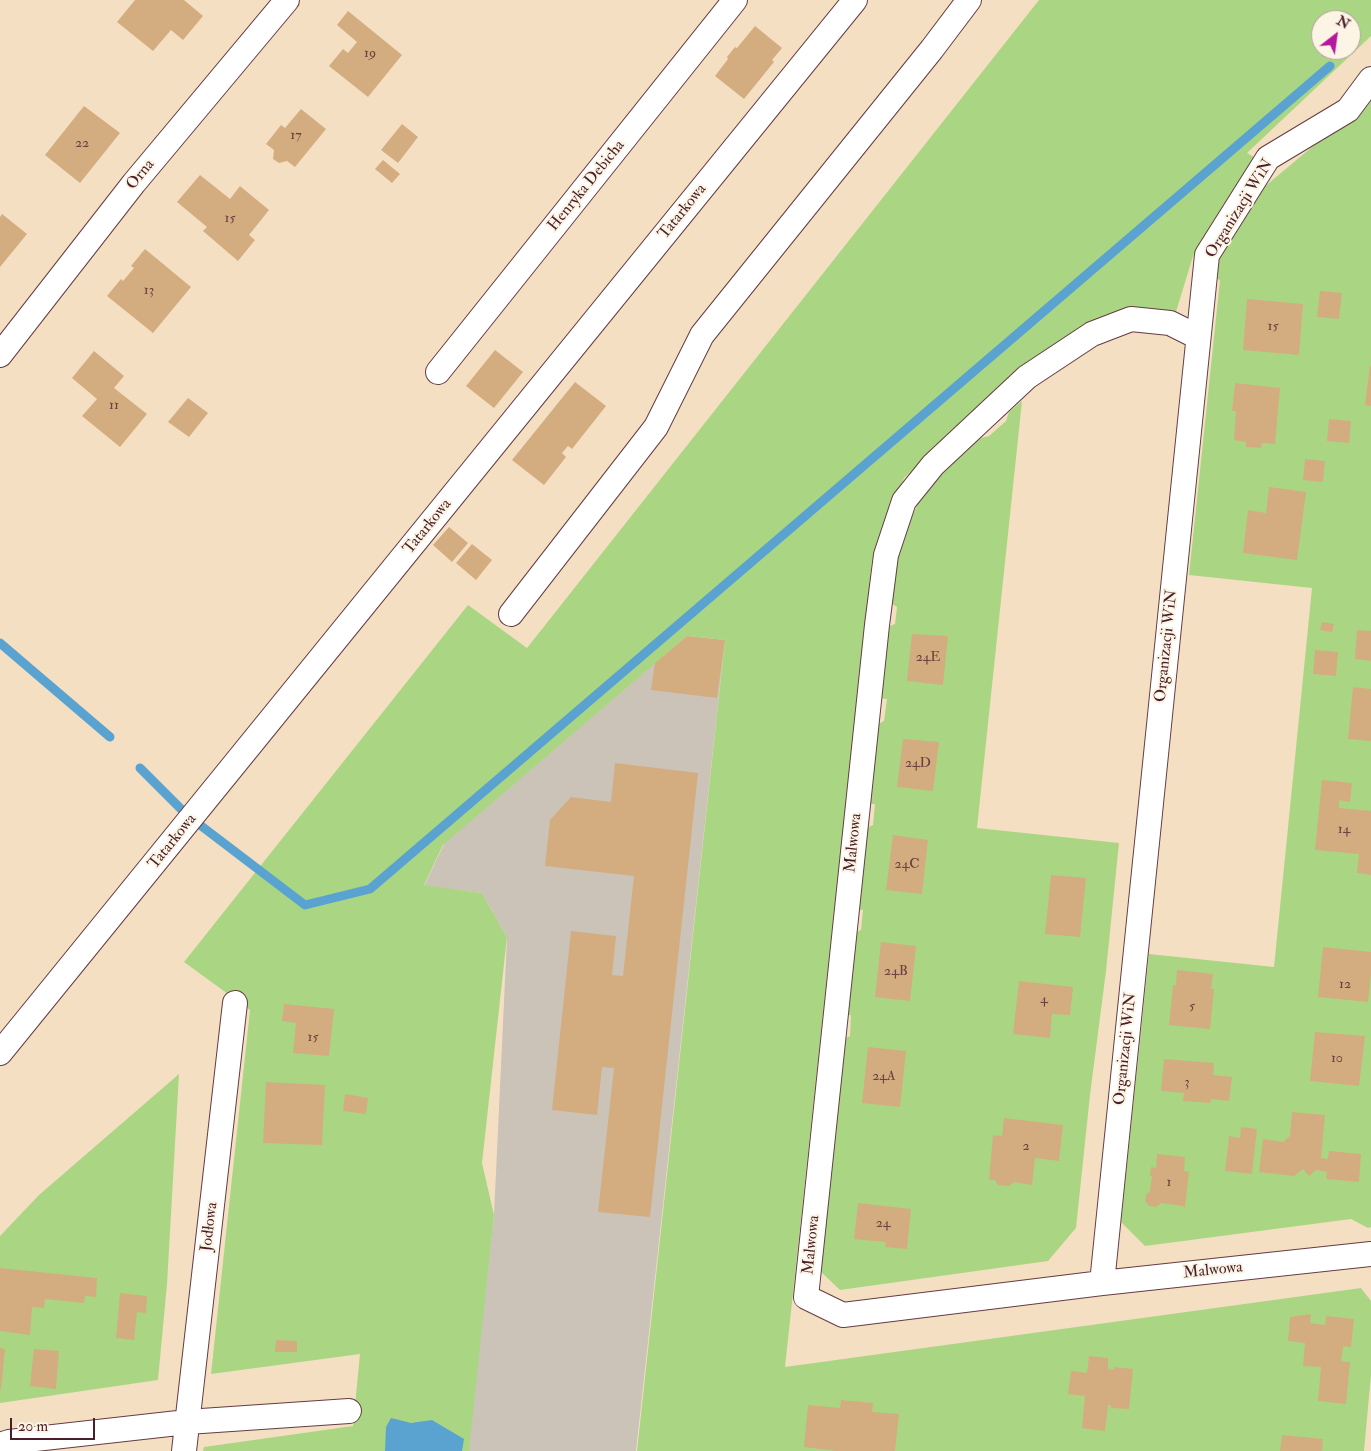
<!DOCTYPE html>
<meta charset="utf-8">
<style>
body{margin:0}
#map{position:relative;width:1371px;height:1451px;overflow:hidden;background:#f5dfc3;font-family:"IM FELL Double Pica",serif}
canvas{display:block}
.north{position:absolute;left:1311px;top:10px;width:50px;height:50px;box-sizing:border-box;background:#fcf5e5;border:1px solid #b59f9b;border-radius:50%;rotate:30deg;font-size:14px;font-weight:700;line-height:20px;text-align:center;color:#4a1f2b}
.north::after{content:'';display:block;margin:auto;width:18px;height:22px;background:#b5179e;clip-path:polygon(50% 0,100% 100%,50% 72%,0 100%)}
.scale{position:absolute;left:10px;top:1418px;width:85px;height:22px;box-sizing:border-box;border:2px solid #4a1f2b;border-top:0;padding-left:6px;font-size:15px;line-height:18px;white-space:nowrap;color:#4a1f2b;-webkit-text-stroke:4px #fcf5e5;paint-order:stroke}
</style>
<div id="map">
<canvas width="1371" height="1451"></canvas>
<div class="north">N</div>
<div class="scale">20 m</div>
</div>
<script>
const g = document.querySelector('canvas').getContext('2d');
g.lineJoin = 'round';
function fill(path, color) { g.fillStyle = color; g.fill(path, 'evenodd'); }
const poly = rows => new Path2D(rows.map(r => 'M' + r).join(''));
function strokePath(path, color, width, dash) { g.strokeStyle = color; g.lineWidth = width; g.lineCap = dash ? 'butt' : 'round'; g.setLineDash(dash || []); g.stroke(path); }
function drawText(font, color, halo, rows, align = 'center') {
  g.font = font + ' "IM FELL Double Pica",serif'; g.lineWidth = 4; g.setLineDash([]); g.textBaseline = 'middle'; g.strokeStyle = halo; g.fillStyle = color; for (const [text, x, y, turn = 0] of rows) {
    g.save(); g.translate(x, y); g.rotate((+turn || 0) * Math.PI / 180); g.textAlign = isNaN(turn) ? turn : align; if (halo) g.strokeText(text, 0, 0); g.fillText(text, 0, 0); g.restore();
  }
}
fill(poly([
 [725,640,636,1451,467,1451,494,1215,507,937,482,893,424,886,445,842,655,663]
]), '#cbc3b8');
fill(poly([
 [1039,0,1371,0,1371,36,1247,153,1262,162,1194,253,1175,315,1114,313,1028,361,904,478,872,560,785,1367,1361,1288,1371,1301,1371,1375,1364,1451,637,1451,725,640,687,636,443,845,424,885,482,893,507,937,482,1163,494,1215,469,1451,203,1451,204,1447,353,1426,360,1354,211,1374,250,1010,184,962,468,605,527,648],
 [1321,20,1351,20,1351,50,1321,50],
 [1371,90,1371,1227,1368,1228,1351,1219,1145,1246,1121,1222,1149,954,1274,967,1312,588,1189,575,1220,280,1212,277,1221,245,1251,198,1355,111],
 [1022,401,977,828,1119,843,1106,971,1090,1095,1076,1228,1048,1261,840,1290,818,1269,842,1040,850,1036,851,1015,844,1015,853,934,861,930,863,910,856,909,864,829,873,825,875,804,866,804,875,726,884,721,887,699,878,698,885,628,895,624,897,607,888,601,893,557,929,480,977,439,989,436,1006,421,1009,412],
 [179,1074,167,1284,158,1380,0,1403,0,1236,39,1195]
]), '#aad683');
fill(poly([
 [391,1418,411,1423,432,1420,464,1439,462,1451,385,1451,386,1427]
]), '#5aa3d1');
strokePath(poly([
 [0,643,110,737],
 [140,768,186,814],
 [200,825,305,905,370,889,1330,66]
]), '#5aa3d1', 9);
fill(poly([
 [135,0,184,0,203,16,183,40,171,30,153,51,117,22],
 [348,11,402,55,368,97,329,66,343,49,348,53,357,42,337,25],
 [755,26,782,48,772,60,774,62,744,99,715,76,728,59,727,57,735,47,737,48],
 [84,106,120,133,80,183,45,155],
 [301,109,326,129,295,167,287,161,279,163,273,159,274,150,266,144,281,125,285,128],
 [402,124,418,137,398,163,381,150],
 [383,160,400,174,392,183,375,169],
 [200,175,230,199,240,186,269,210,249,235,255,240,238,261,203,231,207,227,177,202],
 [2,214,27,234,0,267,0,217],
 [145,249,191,287,153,333,107,296,121,279,123,281,134,268,131,266],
 [1320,291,1342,293,1339,319,1317,317],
 [1247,299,1303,304,1299,355,1243,350],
 [495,350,523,372,494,408,466,386],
 [94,351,124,376,114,388,147,414,120,447,82,416,97,399,72,378],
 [1370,366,1371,366,1371,406,1365,405],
 [575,382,606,406,572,449,568,446,562,453,566,457,544,485,512,460],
 [1235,383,1280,388,1275,444,1262,443,1261,448,1246,447,1246,442,1234,440,1236,411,1232,411],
 [188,398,208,413,189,437,168,422],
 [1329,419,1351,421,1349,443,1327,441],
 [1305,459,1325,461,1323,482,1303,480],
 [1269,487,1306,492,1297,560,1243,553,1248,510,1266,513],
 [449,527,468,543,452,562,433,545],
 [472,544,492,560,476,580,456,563],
 [1322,622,1334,624,1332,632,1320,630],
 [1357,630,1371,631,1371,661,1355,659],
 [912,634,948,636,943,685,907,681],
 [687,636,725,640,717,698,651,690,655,663],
 [1315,650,1338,652,1336,676,1313,674],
 [1353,687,1371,689,1371,741,1348,739],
 [903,739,939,742,933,791,897,787],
 [615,763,698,773,650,1217,598,1212,614,1068,602,1067,597,1115,552,1110,571,931,616,936,612,975,623,976,634,876,545,866,550,820,571,797,611,802],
 [1322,780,1352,783,1350,802,1339,800,1339,808,1371,811,1371,875,1357,873,1359,854,1315,850],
 [893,835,928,840,922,894,886,890],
 [1051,875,1086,878,1080,937,1045,934],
 [881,942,916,946,910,1001,875,997],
 [1323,947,1371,952,1371,974,1368,1002,1318,997],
 [1177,970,1213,974,1211,989,1214,989,1210,1029,1169,1025,1173,985,1176,985],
 [1019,981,1073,987,1070,1015,1052,1014,1050,1038,1013,1034],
 [284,1004,334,1009,329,1056,293,1053,296,1023,282,1021],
 [1315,1032,1365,1036,1359,1086,1310,1081],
 [868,1047,906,1051,900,1107,862,1103],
 [1164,1059,1214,1063,1213,1075,1232,1077,1229,1101,1211,1099,1210,1103,1183,1101,1184,1093,1161,1091],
 [266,1082,325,1085,322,1145,263,1143],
 [345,1094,368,1098,366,1114,343,1111],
 [1292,1112,1325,1115,1321,1158,1328,1159,1329,1151,1361,1154,1359,1182,1326,1179,1327,1172,1316,1170,1309,1176,1303,1169,1294,1176,1259,1172,1263,1139,1283,1142,1290,1136],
 [1004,1118,1063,1125,1059,1161,1035,1158,1032,1185,1014,1182,1009,1186,998,1185,995,1180,989,1180,993,1135,1002,1136],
 [1241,1127,1257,1129,1252,1174,1225,1171,1229,1136,1240,1138],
 [1157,1154,1185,1157,1184,1171,1189,1172,1185,1208,1183,1206,1161,1203,1156,1207,1149,1206,1145,1201,1146,1195,1150,1191,1152,1176,1150,1176,1151,1167,1156,1168],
 [858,1203,911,1209,907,1249,885,1247,886,1242,854,1239],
 [0,1268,97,1278,96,1297,85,1296,84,1303,45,1299,44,1308,32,1307,30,1335,0,1331],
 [120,1293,147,1296,146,1313,137,1312,134,1340,116,1338],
 [1311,1314,1310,1323,1325,1325,1326,1316,1354,1319,1351,1347,1343,1346,1341,1361,1350,1362,1346,1404,1318,1401,1321,1367,1303,1366,1305,1343,1288,1341,1290,1317],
 [276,1340,297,1341,297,1352,275,1352],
 [0,1348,5,1349,1,1389,0,1389],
 [34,1349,59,1351,56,1389,30,1386],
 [1089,1356,1108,1358,1108,1369,1114,1370,1114,1367,1133,1369,1129,1409,1111,1408,1111,1405,1108,1405,1105,1431,1082,1428,1085,1396,1068,1394,1071,1371,1087,1373],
 [841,1400,873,1403,872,1412,899,1414,895,1451,836,1451,804,1447,808,1405,840,1408],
 [1282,1435,1323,1439,1322,1451,1280,1451]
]), '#d3ad7f');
const minor = poly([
 [1198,337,1170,323,1131,319,1092,334,1027,377,933,465,904,501,886,555,877,625,806,1297,843,1315,1102,1283,1371,1254],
 [0,355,134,183,287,0],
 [438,372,735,0],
 [511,614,656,427,702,335,932,49,969,0],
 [0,1053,855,0],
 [1102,1283,1207,255,1268,158,1348,110,1371,79],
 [0,1445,9,1442,187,1422,349,1411],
 [184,1451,235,1003]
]);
strokePath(minor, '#643c42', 26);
strokePath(minor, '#fff', 24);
drawText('14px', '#6c4240', null, [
 ["19",370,54],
 ["17",296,136],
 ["22",82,144],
 ["15",230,219],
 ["13",149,291],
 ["15",1273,327],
 ["11",114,406],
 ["24E",928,658],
 ["24D",918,764],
 ["14",1344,830],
 ["24C",907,865],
 ["24B",896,972],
 ["12",1345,985],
 ["4",1044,1000],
 ["5",1192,1007],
 ["15",313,1038],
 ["10",1337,1059],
 ["24A",884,1077],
 ["3",1187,1083],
 ["2",1026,1147],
 ["1",1169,1183],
 ["24",883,1224]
]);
drawText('16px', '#4a1f2b', '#fcf5e5', [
 ["Orna",141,175,-51],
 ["Henryka Debicha",587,186,-51],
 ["Organizacji WiN",1240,209,-58],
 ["Tatarkowa",683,212,-51],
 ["Tatarkowa",428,527,-51],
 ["Organizacji WiN",1167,646,-84],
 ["Tatarkowa",173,842,-51],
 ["Malwowa",854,843,-84],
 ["Organizacji WiN",1126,1049,-84],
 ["Jodłowa",210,1227,-83],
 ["Malwowa",812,1245,-84],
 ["Malwowa",1213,1271,-6]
]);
</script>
